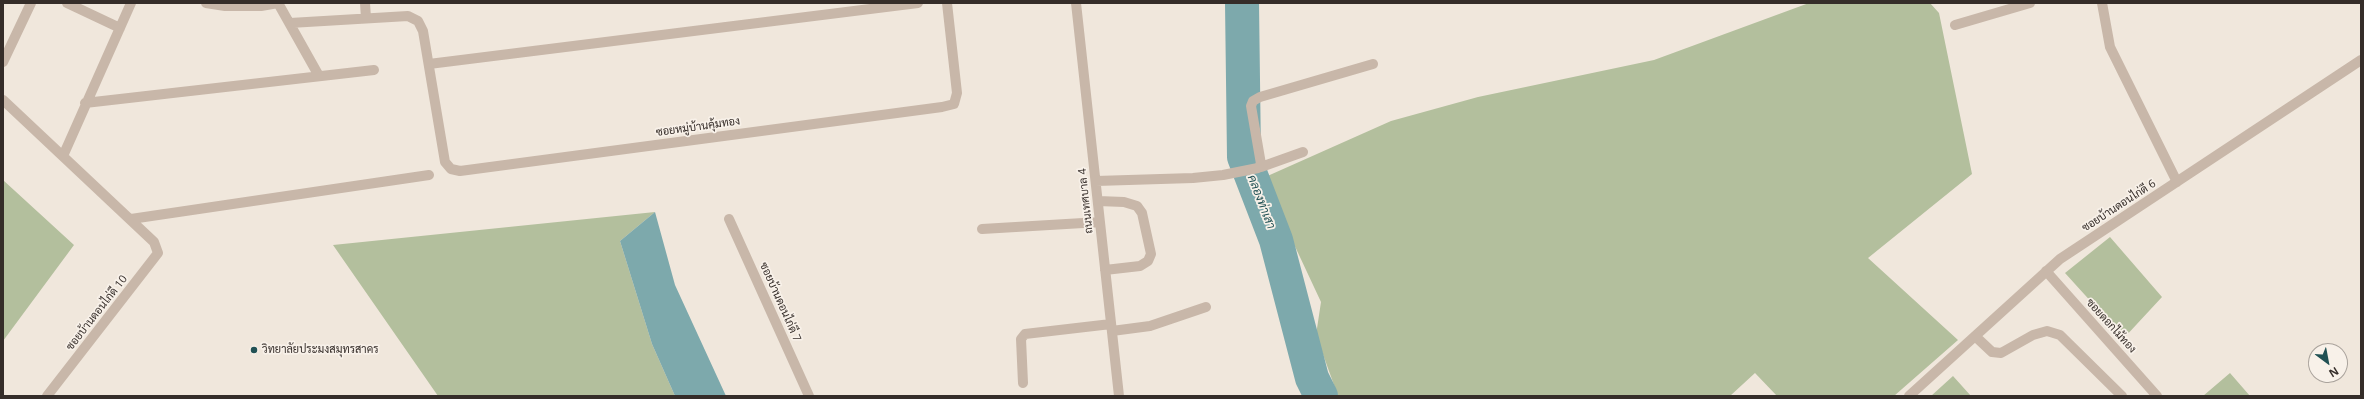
<!DOCTYPE html>
<meta charset="utf-8">
<style>
body{margin:0}
#map{position:relative;width:2364px;height:399px;overflow:hidden;background:#f0e7dc;font-family:"Open Sans",sans-serif}
canvas{display:block}
.frame{position:absolute;inset:0;border:4px solid #352d29;pointer-events:none}
.north{position:absolute;left:2308px;top:343px;width:40px;height:40px;box-sizing:border-box;background:#f8f1e9;border:1px solid #aaa39c;border-radius:50%;rotate:148deg;font-size:11px;font-weight:700;line-height:16px;text-align:center;color:#352d29}
.north::after{content:'';display:block;margin:auto;width:14px;height:18px;background:#215154;clip-path:polygon(50% 0,100% 100%,50% 72%,0 100%)}
</style>
<div id="map">
<canvas width="2364" height="399"></canvas>
<div class="frame"></div>
<div class="north">N</div>
</div>
<script>
const g = document.querySelector('canvas').getContext('2d');
g.lineJoin = 'round';
function fill(path, color) { g.fillStyle = color; g.fill(path, 'evenodd'); }
const poly = rows => new Path2D(rows.map(r => 'M' + r).join(''));
function strokePath(path, color, width, dash) { g.strokeStyle = color; g.lineWidth = width; g.lineCap = dash ? 'butt' : 'round'; g.setLineDash(dash || []); g.stroke(path); }
function drawText(font, color, halo, rows, align = 'center') {
  g.font = font + ' "Open Sans",Sarabun,sans-serif'; g.lineWidth = 3.5; g.setLineDash([]); g.textBaseline = 'middle'; g.strokeStyle = halo; g.fillStyle = color; for (const [text, x, y, turn = 0] of rows) {
    g.save(); g.translate(x, y); g.rotate((+turn || 0) * Math.PI / 180); g.textAlign = isNaN(turn) ? turn : align; if (halo) g.strokeText(text, 0, 0); g.fillText(text, 0, 0); g.restore();
  }
}
fill(poly([
 [1809,3,1930,3,1939,13,1972,174,1868,258,1958,340,1894,396,1777,396,1755,373,1730,396,1338,396,1316,335,1321,302,1263,178,1391,121,1478,97,1654,60],
 [3,180,74,245,3,341],
 [655,212,620,241,652,344,675,396,438,396,333,245],
 [2110,237,2162,297,2124,338,2065,273],
 [2230,373,2250,396,2203,396],
 [1953,376,1971,396,1931,396]
]), '#b3bf9d');
fill(poly([
 [655,212,675,285,726,396,675,396,652,344,620,241]
]), '#7da9ac');
strokePath(poly([
 [1242,3,1244,157,1276,240,1312,378,1321,396]
]), '#7da9ac', 34);
strokePath(poly([
 [67,3,120,28],
 [206,3,225,6,261,6,278,3],
 [278,3,319,76],
 [365,3,366,18],
 [1076,3,1119,396],
 [2102,3,2110,47,2177,182],
 [290,23,408,16,418,21,423,31,445,162,451,169,460,171,942,107,954,104,957,93,947,3],
 [1955,25,2030,3],
 [3,62,31,3],
 [429,64,918,3],
 [3,100,154,242,158,253,47,396],
 [85,103,374,70],
 [63,156,131,3],
 [1261,167,1303,152],
 [1096,181,1193,178,1223,175,1258,168,1261,164,1251,106,1253,101,1260,97,1373,64],
 [1098,201,1124,202,1137,206,1142,213,1151,254,1148,261,1140,266,1105,270],
 [131,219,429,175],
 [729,219,809,396],
 [982,229,1100,222],
 [2046,271,2157,396],
 [1112,331,1150,326,1206,307],
 [1975,336,1992,352,2001,353,2033,335,2047,331,2060,335,2122,396],
 [1023,383,1021,339,1025,334,1111,324],
 [1909,396,2060,259,2361,60]
]), '#c8b7a9', 10);
for (const [x, y, r, color] of [
 [254,350,4,"#215154"]
]) { const dot = new Path2D(); dot.arc(x, y, r, 0, 2 * Math.PI); g.fillStyle = color; g.fill(dot); strokePath(dot, '#f8f1e9', 1.5); }
drawText('11px', '#352d29', '#f8f1e9', [
 ["ซอยหมู่บ้านคุ้มทอง",698,127,-8],
 ["ถนนเทศบาล 4",1086,201,-96],
 ["ซอยบ้านดอนไก่ดี 6",2119,206,-33],
 ["ซอยบ้านดอนไก่ดี 7",780,302,66],
 ["ซอยบ้านดอนไก่ดี 10",97,313,-52],
 ["ซอยดอกไม้ทอง",2111,326,48]
]);
drawText('11px', '#352d29', '#f8f1e9', [
 ["วิทยาลัยประมงสมุทรสาคร",262,350]
], 'left');
drawText('italic 12px', '#215154', '#f8f1e9', [
 ["คลองท่าเสา",1261,202,69]
]);
</script>
